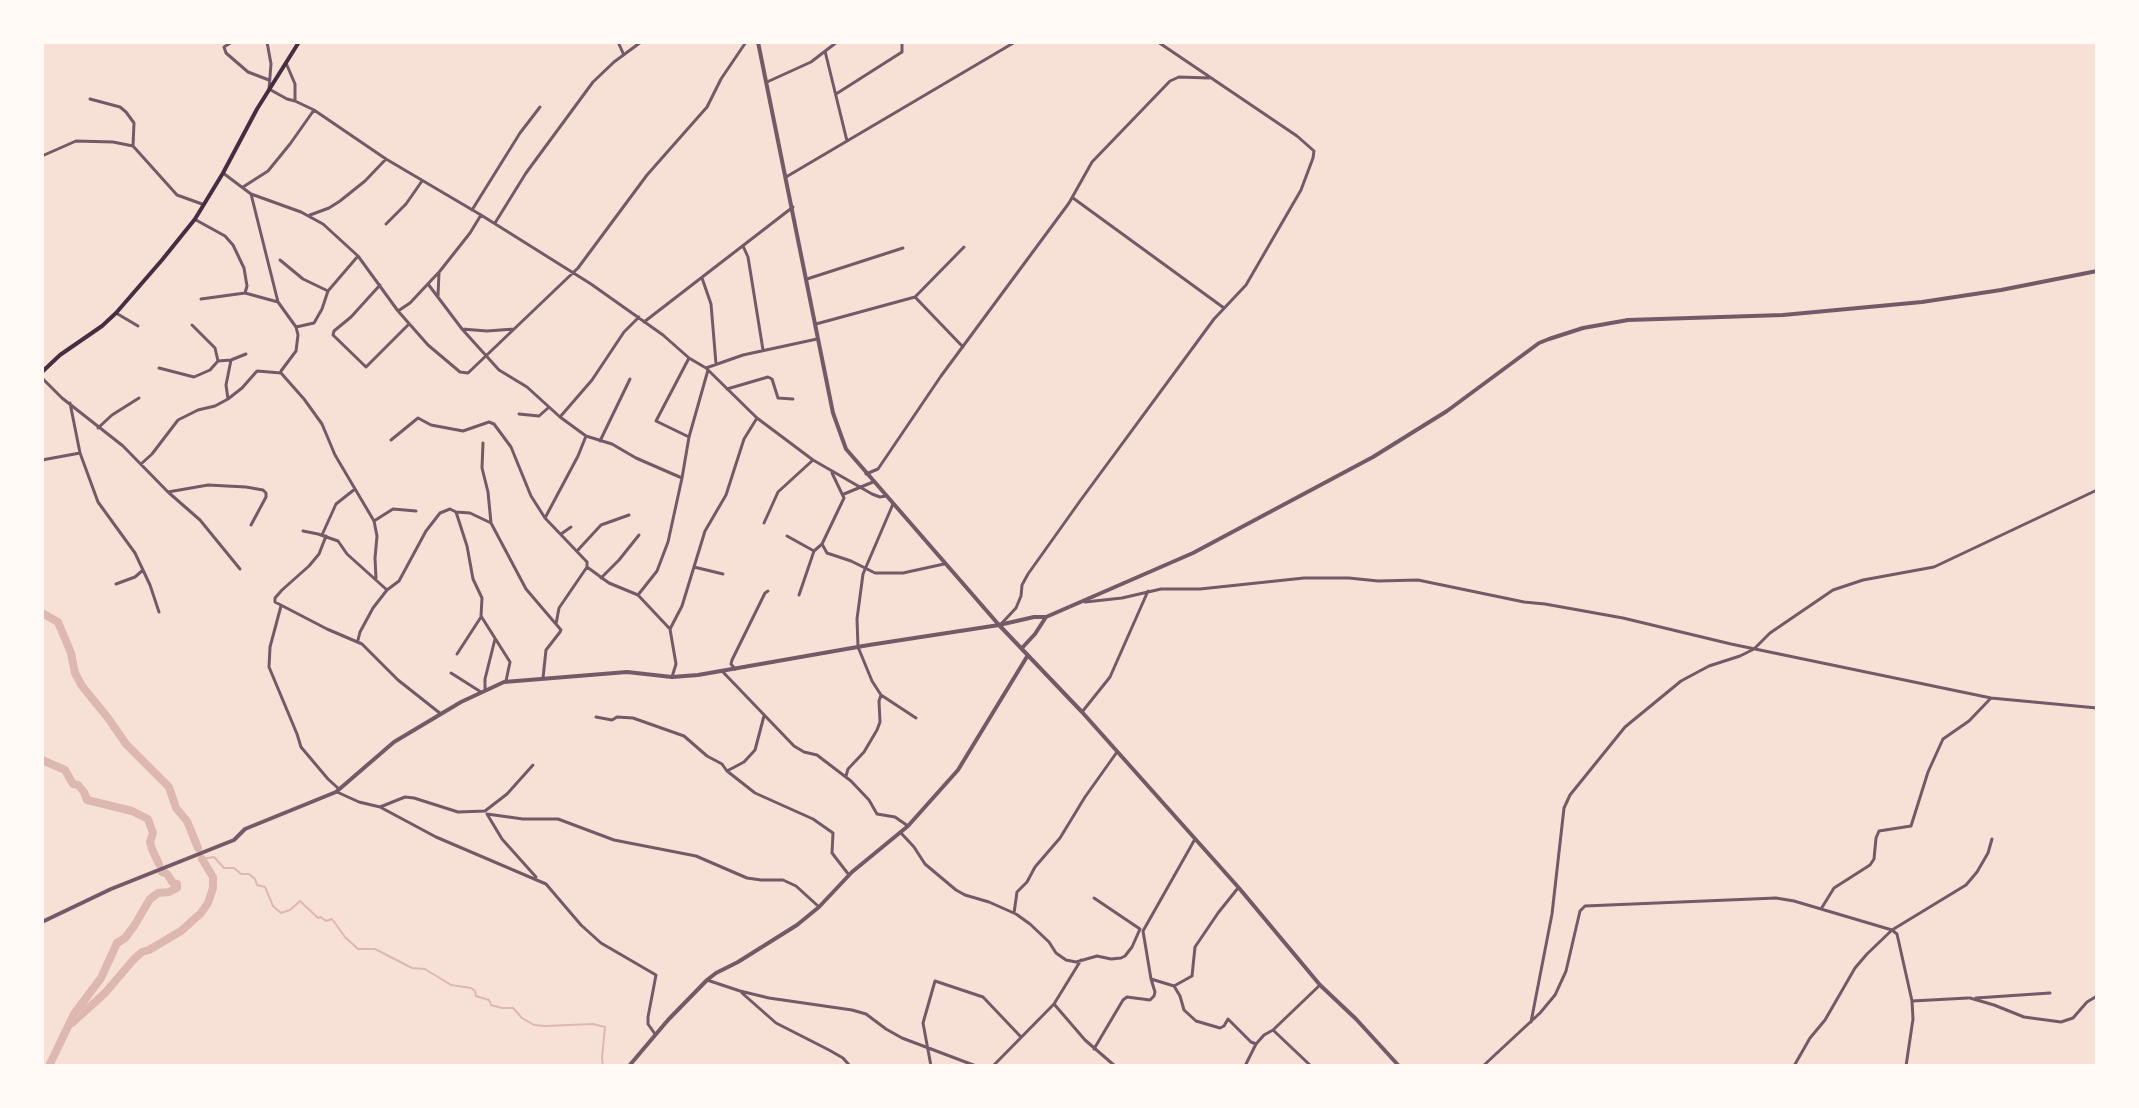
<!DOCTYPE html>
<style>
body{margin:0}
#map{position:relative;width:2139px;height:1108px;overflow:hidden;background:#f7e1d7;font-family:"Fira Sans Condensed",sans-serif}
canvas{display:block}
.frame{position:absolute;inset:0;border:44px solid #fffaf5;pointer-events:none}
</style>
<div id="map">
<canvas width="2139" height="1108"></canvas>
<div class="frame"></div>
</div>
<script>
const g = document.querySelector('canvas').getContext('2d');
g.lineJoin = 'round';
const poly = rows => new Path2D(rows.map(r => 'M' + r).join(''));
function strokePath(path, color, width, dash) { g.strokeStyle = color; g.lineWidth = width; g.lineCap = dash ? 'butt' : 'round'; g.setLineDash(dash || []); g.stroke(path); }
strokePath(poly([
 [202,859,214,857,224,868,234,868,241,874,249,874,255,879,257,885,265,887,273,906,281,913,290,910,300,901,318,918,321,917,326,921,332,919,345,937,358,949,375,949,412,968,425,969,451,985,471,988,475,991,476,996,489,1000,491,1005,502,1008,513,1008,522,1018,534,1025,545,1026,593,1024,605,1027,602,1058,603,1066]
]), '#dcb8b0', 2);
strokePath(poly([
 [42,613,58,622,71,653,75,673,82,686,108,718,126,744,169,787,176,808,187,821,198,848],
 [42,760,65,770,73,784,78,785,84,792,87,800,132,811,148,819,153,833,150,842,152,849,159,864],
 [72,1023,105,993,134,959,142,952,149,950,181,931,201,913,208,903,213,888,213,877,202,859],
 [49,1066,74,1014,101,978,117,943,125,938,134,926,150,899,158,893,169,892,177,888,177,884,173,883,167,874,162,872]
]), '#dcb8b0', 8);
strokePath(poly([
 [232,42,224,47,226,53,248,72,269,80],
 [267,42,271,64,269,89,287,99,295,101,314,110,386,159,481,215,591,284,663,335,689,358,706,368,757,418,813,460,872,494,880,497,886,496],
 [618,42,623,53],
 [825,51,847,141],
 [286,63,295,84,295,101],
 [767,82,811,62,837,42],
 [836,94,902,52,902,42],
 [90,99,120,107,126,112,134,123,133,146],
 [42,156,76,141,113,142,133,146,177,195,202,204],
 [223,173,251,194,301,212,323,224,358,256,398,311,428,345,460,372,468,373,578,268,647,175,707,107,721,79,746,42],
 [786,177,1015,42],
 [243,187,268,171,290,144,314,110],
 [251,194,278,302,296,327,298,335,296,351,281,371],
 [1073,198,1224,308],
 [472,210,520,133,540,107],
 [310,215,329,208,340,201,365,181,386,159],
 [196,220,225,236,233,245,244,268,247,286,245,293],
 [495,223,526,173,593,82,614,62,641,42],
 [386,224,406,204,422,181],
 [743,246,748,257,763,350],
 [280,260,303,279,328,291],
 [702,278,711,304,716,364],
 [807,279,903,248],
 [428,284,462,329,499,370,527,387,560,417,586,436,612,444,636,458,682,478],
 [380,285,351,317,334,331,333,335,366,367,409,324],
 [438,296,439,272],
 [915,297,964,247],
 [201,299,245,293,278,302],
 [398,311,410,303,440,271,470,233,481,215],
 [116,313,138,326],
 [644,322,793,207],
 [816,324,915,297,963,347],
 [192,325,215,348,218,361,231,360,246,354],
 [296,327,314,323,322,309,328,291,358,256],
 [462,329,487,331,514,329],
 [159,368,194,377,210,370,218,361],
 [706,368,743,355,817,339],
 [42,378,62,398,123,446,168,492,200,520,240,569],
 [727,389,768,377,772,379,778,398,793,399],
 [228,399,242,388,257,371,281,373,304,399,322,424,335,455,374,521,377,536,375,558,376,578],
 [70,403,80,453,98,502,135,553,150,585,159,612],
 [519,414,539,416,548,408],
 [560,417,592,380,624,332,639,317],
 [98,428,112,415,139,398],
 [689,437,656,421,689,358],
 [391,440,418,418,431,425,463,431,489,422,494,424,511,447,531,496,545,518,587,562,587,567,559,608,556,624,561,630,560,632,546,650,543,678],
 [600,441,630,379],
 [483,443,482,468,488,492,491,523,526,589,555,623],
 [42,460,80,453],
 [141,464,152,454,178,420,198,410,215,406,228,399,226,385,231,360],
 [866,474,878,469,941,376,1069,203,1092,162,1170,81,1179,77,1209,78],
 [168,492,208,485,246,487,263,490,266,493,266,497,251,525],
 [844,494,873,482],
 [893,504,863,574,857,619,858,647,872,681,881,695,916,718],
 [456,512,467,546,473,579,482,598,481,616,510,662,506,681],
 [545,518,578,456,586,436],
 [374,521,393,509,416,511],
 [764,523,778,492,813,460],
 [303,531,318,534,338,541,347,554,387,590],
 [561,534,571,527],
 [322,535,336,504,355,489],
 [326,536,319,554,309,566,282,590,275,598,275,602,327,629,362,644,398,680,441,714],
 [787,536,814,551],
 [822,544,827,553,851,561,875,573,903,573,944,564],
 [577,551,601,525,629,515],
 [587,567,609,583,638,595,669,628],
 [694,567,723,574],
 [601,578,619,560,639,535],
 [116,584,135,577,143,570],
 [638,595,657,571,668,542,682,478,689,437,708,370],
 [799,595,814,551,822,544,844,498,832,473],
 [1085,602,1122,598,1161,589,1200,589,1304,578,1349,578,1378,581,1418,580,1524,602,1545,604,1623,618,1731,644,1991,698,2097,708],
 [281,606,270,647,269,667,297,734,301,747,328,779,339,789],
 [1002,623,1016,608,1021,596,1022,585,1028,574,1080,501,1214,319,1246,285,1301,190,1313,158,1314,151,1297,136,1158,42],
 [358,640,360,632,373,608,387,590,399,581,426,531,440,513,450,509,456,512,470,513,491,523],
 [457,654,481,617],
 [735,669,731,664,732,660,765,593,768,591],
 [722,671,794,746,804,752,817,755,851,781,869,800,877,814,895,817,908,826],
 [451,673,481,692],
 [672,677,676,664,670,629,682,606,705,531,726,495,744,439,757,418],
 [485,690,485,679,495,639],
 [1082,712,1110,677,1148,591],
 [596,717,612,720,617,717,633,718,684,736,707,756,722,764,727,771,755,793,813,819,833,833,832,853,849,875],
 [727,771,744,762,755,750,764,716],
 [846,776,848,769,864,752,877,730,880,722,879,701,881,695],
 [337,792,359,802,380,807,436,837,546,884,581,925,601,943,656,975,648,1017,648,1024,655,1034],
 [380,807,405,797,414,798,458,812,485,811,507,794,533,765],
 [487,814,523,819,558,819,614,840,696,856,747,878,761,880,783,880,796,886,818,906],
 [487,814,502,839,536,877],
 [901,833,914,847,925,864,956,890,965,895,989,902,1016,914,1030,924,1049,942,1056,953,1066,960,1076,962,1097,956,1111,959,1121,958,1125,956,1132,947,1140,929],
 [1094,898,1140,929],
 [1821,909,1834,888,1870,865,1874,859,1876,838,1879,831,1911,826,1928,772,1943,739,1969,721,1991,698],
 [1014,913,1017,892,1027,882,1035,867,1060,838,1085,797,1117,752],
 [1151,979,1174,986,1192,976,1195,947,1218,913,1238,888],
 [707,980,740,991,769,998,852,1010,866,1014,886,1029,902,1038,976,1066],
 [1174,986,1180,996,1184,1010,1196,1021,1220,1028,1224,1026,1228,1019,1251,1042,1256,1044],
 [742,993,776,1023,829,1050,843,1058,850,1066],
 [1970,998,1994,1005,2024,1017,2061,1022,2073,1018,2087,1002,2097,996],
 [1976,998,2050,993],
 [1912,1001,1968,998],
 [1054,1004,1085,1040,1115,1066],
 [1531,1022,1552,914,1564,808,1570,795,1625,727,1681,681,1709,666,1740,656,1754,649,1770,633,1833,590,1863,580,1934,567,2097,490],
 [1273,1030,1311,1066],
 [1094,1049,1123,1000,1127,997,1150,1000,1154,996,1155,992,1151,979,1143,931,1195,839],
 [931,1066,923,1023,935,981,983,997,1021,1037],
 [993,1066,1054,1004,1081,960],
 [1245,1066,1256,1044,1264,1035,1273,1030,1320,985],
 [1483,1066,1540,1013,1555,995,1566,971,1580,911,1585,906,1776,898,1794,901,1892,930,1897,934,1912,1001,1913,1019,1906,1066],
 [1794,1066,1810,1038,1825,1020,1855,968,1867,954,1892,930,1966,885,1977,872,1988,853,1992,839]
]), '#755966', 3);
strokePath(poly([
 [758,42,833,413,846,449,999,625,1082,712,1239,888,1320,985,1356,1019,1399,1066],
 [1022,648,1035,634,1046,617],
 [42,922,111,889,234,840,245,829,336,792,394,742,461,702,504,682,627,672,672,677,698,675,869,645,999,625,1034,617,1046,617,1193,553,1373,457,1447,411,1539,343,1549,339,1583,328,1628,320,1783,315,1922,302,2001,290,2097,271],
 [629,1066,668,1020,707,980,716,973,738,962,797,925,819,907,852,872,908,826,958,770,1028,655]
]), '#755966', 4);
strokePath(poly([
 [42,372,60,355,102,326,116,313,162,260,195,219,223,173,257,109,299,42]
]), '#4a2c40', 4);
</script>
